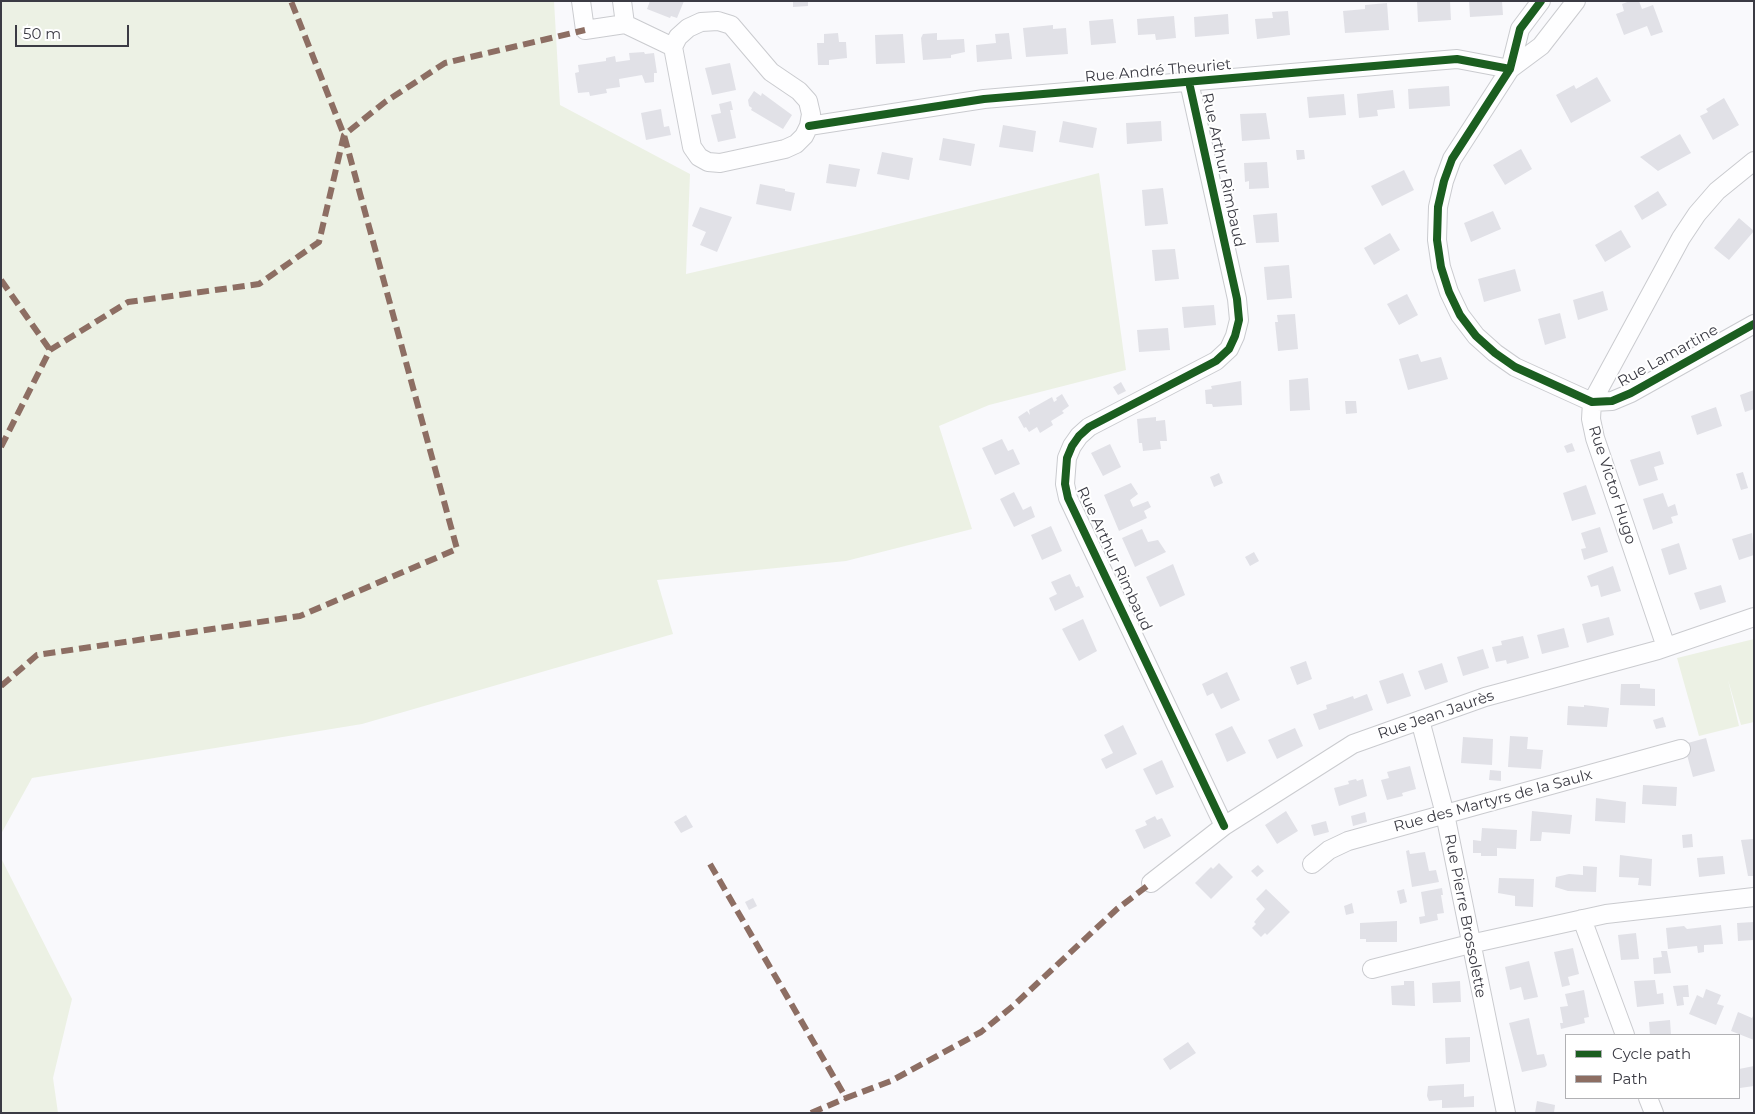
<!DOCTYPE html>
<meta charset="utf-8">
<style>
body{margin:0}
#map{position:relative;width:1755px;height:1114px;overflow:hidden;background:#f9f9fc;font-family:Montserrat,sans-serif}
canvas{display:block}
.frame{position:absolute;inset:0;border:2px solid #3b3b44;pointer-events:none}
.legend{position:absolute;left:1565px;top:1034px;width:175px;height:65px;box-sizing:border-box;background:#fff;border:1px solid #b1b1b4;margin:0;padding:6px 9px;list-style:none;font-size:15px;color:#3b3b44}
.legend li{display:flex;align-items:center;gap:10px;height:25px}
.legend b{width:25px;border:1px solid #b1b1b4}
.scale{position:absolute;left:15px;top:25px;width:114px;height:22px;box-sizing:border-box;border:2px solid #3b3b44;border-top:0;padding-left:6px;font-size:15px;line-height:18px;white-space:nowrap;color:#3b3b44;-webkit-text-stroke:4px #fff;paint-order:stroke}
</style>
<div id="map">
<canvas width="1755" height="1114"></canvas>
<div class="frame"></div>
<ul class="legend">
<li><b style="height:6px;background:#1b5e20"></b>Cycle path</li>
<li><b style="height:6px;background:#8d6e63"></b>Path</li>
</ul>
<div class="scale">50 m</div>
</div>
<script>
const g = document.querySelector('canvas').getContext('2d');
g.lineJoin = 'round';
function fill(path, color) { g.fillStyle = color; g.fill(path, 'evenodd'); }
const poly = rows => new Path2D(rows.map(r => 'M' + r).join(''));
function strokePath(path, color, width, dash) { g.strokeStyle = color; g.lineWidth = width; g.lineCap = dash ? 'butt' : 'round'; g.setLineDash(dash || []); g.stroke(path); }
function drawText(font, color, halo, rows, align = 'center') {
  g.font = font + ' Montserrat,sans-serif'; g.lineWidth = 4; g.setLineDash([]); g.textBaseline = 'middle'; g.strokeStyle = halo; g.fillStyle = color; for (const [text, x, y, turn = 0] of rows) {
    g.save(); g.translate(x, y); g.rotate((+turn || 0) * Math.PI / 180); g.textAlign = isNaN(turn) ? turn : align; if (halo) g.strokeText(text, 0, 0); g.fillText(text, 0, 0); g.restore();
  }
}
fill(poly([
 [1,1,554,1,560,105,690,174,686,274,855,235,1099,173,1126,370,989,405,939,426,972,529,846,561,657,580,673,634,362,724,32,778,1,834],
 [1754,639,1754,722,1741,725,1728,680,1739,726,1699,736,1677,658],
 [1,858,72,999,53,1078,58,1113,1,1113]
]), '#ecf1e4');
fill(poly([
 [650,1,684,1,677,18,671,16,670,18,647,9],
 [793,1,808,1,808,6,793,7],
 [1417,1,1450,1,1451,20,1418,22],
 [1469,1,1502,1,1503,15,1470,17],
 [1630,1,1639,1,1642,9,1653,5,1663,32,1651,36,1647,26,1624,35,1616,14,1624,11,1622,4],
 [1387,3,1389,30,1345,33,1343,11,1365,9,1365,5],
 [1288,11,1290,35,1257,39,1255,19,1273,18,1272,12],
 [1228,14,1229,34,1195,37,1194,17],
 [1174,16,1176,38,1156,40,1155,34,1138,35,1137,19],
 [1113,19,1116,43,1091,45,1089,21],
 [1053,25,1053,29,1066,28,1068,54,1026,57,1023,28],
 [838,33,839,42,846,42,847,58,829,60,829,65,818,65,817,43,824,43,824,34],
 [937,33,937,40,964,39,965,52,951,55,951,58,923,60,921,38,923,34],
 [1009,33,1012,59,977,62,976,45,996,43,995,34],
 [903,34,905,63,876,64,875,35],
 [644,52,645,54,654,53,657,73,654,73,654,82,645,83,642,75,619,79,620,87,606,89,607,93,590,96,589,92,578,93,575,73,579,72,578,65,606,61,606,58,615,56,616,62,630,60,629,53],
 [730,63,736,90,712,95,705,68],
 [1597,77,1611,101,1571,123,1556,95,1574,85,1576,89],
 [1449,86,1450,106,1409,109,1408,89],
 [1393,90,1395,108,1377,110,1378,116,1359,118,1357,94],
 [754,91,761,96,762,93,792,115,783,129,751,110,752,108,749,106,748,100],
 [1344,94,1346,115,1309,118,1307,97],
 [1724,98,1739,125,1713,140,1700,116,1708,112,1706,109],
 [731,101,733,110,730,110,736,138,718,142,711,115,721,113,719,104],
 [661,109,664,127,669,126,671,135,646,140,641,113],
 [1266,113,1270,139,1242,141,1240,114],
 [1063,121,1097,128,1093,148,1059,142],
 [1161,121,1162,141,1127,144,1126,123],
 [1003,125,1036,131,1033,152,999,147],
 [1680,134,1691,153,1658,171,1640,157],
 [943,138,975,144,971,166,939,160],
 [1521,149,1532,169,1505,185,1493,165],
 [1296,150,1304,150,1305,159,1297,160],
 [882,152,913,158,909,180,877,174],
 [1267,162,1269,188,1249,189,1249,181,1245,182,1244,163],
 [829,164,860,169,856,187,826,183],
 [1404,170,1414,190,1382,206,1371,186],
 [760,184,785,189,785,191,795,193,791,211,756,204],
 [1163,188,1168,224,1145,226,1142,190],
 [1658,191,1667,205,1642,220,1634,206],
 [700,207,732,217,717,252,700,245,706,232,692,226],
 [1493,211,1501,229,1471,242,1464,223],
 [1277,213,1279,242,1256,243,1253,215],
 [1739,218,1754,231,1729,260,1714,248],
 [1621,230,1631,247,1605,262,1595,245],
 [1390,233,1400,250,1374,265,1364,248],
 [1175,249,1179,279,1155,281,1152,250],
 [1289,265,1292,298,1267,300,1264,267],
 [1515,269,1521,291,1484,302,1478,279],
 [1603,291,1608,310,1578,320,1573,300],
 [1407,294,1418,315,1399,325,1387,304],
 [1214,305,1216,325,1184,328,1182,307],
 [1560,313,1566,338,1545,345,1538,319],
 [1295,314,1298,349,1278,351,1275,322,1278,322,1277,315],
 [1168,328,1170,350,1139,352,1137,330],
 [1418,354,1421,362,1441,357,1448,379,1408,390,1399,359],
 [1308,378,1310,410,1290,411,1289,380],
 [1241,381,1242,405,1213,407,1212,404,1206,404,1205,390,1212,389,1211,386],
 [1121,382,1126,391,1118,395,1113,387],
 [1754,390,1754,409,1745,412,1740,395],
 [1062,394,1069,406,1062,411,1064,413,1051,421,1053,425,1040,433,1037,427,1029,432,1026,427,1024,428,1018,417,1027,411,1030,415,1029,410,1052,397,1054,402,1057,400,1056,398],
 [1345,401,1356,401,1357,413,1346,414],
 [1716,407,1722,426,1697,435,1691,416],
 [1156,417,1156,421,1165,420,1167,441,1160,441,1161,449,1143,451,1142,443,1139,443,1137,419],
 [1002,439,1008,451,1013,449,1020,464,995,475,982,448],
 [1572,443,1575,451,1567,453,1564,446],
 [1110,444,1121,467,1103,476,1091,453],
 [1660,451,1664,464,1654,467,1658,480,1639,486,1630,460],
 [1743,472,1748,488,1741,490,1736,474],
 [1219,473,1223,483,1214,487,1210,477],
 [1131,483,1138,494,1130,500,1133,507,1148,501,1151,507,1144,511,1147,518,1119,531,1104,495],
 [1586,485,1596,514,1572,521,1563,493],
 [1014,492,1023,510,1031,506,1035,517,1014,527,1000,499],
 [1663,493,1668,507,1675,504,1678,515,1671,517,1673,523,1653,530,1643,499],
 [1051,526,1062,551,1042,560,1031,535],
 [1600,527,1608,552,1584,560,1581,549,1586,548,1581,533],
 [1142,529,1148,542,1158,540,1166,552,1135,567,1122,538],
 [1752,533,1754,555,1739,560,1732,539],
 [1679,543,1687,569,1669,575,1661,549],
 [1254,552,1259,561,1250,566,1245,557],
 [1173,564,1185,595,1160,607,1146,577],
 [1613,566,1621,591,1601,597,1598,585,1591,587,1587,576],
 [1070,574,1076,587,1079,586,1084,597,1055,611,1049,598,1057,594,1051,582],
 [1721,585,1726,602,1700,610,1694,593],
 [1609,617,1614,635,1587,643,1582,624],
 [1083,619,1097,651,1079,661,1062,629],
 [1564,628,1569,647,1542,654,1537,635],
 [1523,636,1529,658,1507,664,1506,660,1496,662,1492,647,1502,645,1501,641],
 [1483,649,1489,668,1463,676,1457,657],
 [1306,661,1312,679,1297,685,1290,667],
 [1442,663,1448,682,1425,690,1418,671],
 [1227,672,1240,700,1221,709,1213,693,1207,696,1202,684],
 [1403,673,1411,696,1387,704,1379,681],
 [1621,684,1640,684,1640,688,1655,689,1655,706,1620,705],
 [1367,694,1373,710,1319,730,1313,714,1327,709,1326,705,1339,701,1353,696,1354,699],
 [1584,705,1609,708,1607,727,1567,725,1568,706,1584,707],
 [1663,717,1666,727,1656,729,1653,720],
 [1123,725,1137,754,1106,769,1101,759,1113,753,1104,735],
 [1232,726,1246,753,1227,762,1215,734],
 [1295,728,1303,746,1277,759,1268,740],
 [1510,736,1528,737,1527,749,1543,750,1541,769,1508,767],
 [1463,737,1493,739,1492,765,1461,763],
 [1706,738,1715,771,1693,777,1684,744],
 [1162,760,1174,787,1156,795,1143,769],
 [1410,766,1416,789,1402,793,1403,796,1387,800,1381,780,1389,778,1387,772],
 [1490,770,1501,771,1501,781,1489,780],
 [1356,779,1357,781,1363,779,1367,796,1339,806,1334,788,1349,784,1348,781],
 [1643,785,1677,787,1676,806,1642,804],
 [1596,798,1626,802,1625,823,1595,821],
 [1286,811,1298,831,1277,844,1265,825],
 [1532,811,1572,815,1570,834,1542,832,1541,841,1530,841],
 [1365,812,1367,822,1353,826,1351,816],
 [686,815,693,827,681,833,674,822],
 [1155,816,1157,820,1162,818,1171,836,1144,849,1135,830,1147,825,1145,821],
 [1326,821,1329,832,1314,836,1311,825],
 [1482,828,1517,830,1516,849,1497,848,1497,856,1481,856,1481,843,1481,853,1473,853,1473,840,1481,841],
 [1692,834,1693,847,1683,848,1682,835],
 [1753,839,1754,876,1748,876,1741,840],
 [1409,850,1410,854,1425,852,1429,871,1436,870,1439,882,1412,887,1406,851],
 [1620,855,1652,859,1651,886,1638,885,1639,878,1619,877],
 [1723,856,1725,874,1699,877,1697,858],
 [1219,863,1233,877,1211,899,1195,883,1211,867,1213,869],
 [1258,865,1264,871,1257,877,1251,871],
 [1583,866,1597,867,1596,892,1568,891,1555,887,1556,877,1569,874,1583,875],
 [1499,878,1534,879,1533,907,1515,906,1515,896,1498,893],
 [1442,888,1443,895,1441,895,1444,913,1437,914,1438,920,1420,924,1419,917,1425,916,1421,892],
 [1266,889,1290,912,1267,935,1265,933,1261,937,1252,928,1256,924,1254,922,1265,909,1256,899],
 [1404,889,1407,902,1400,904,1397,891],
 [753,898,757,906,749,910,745,902],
 [1352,903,1354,913,1346,915,1344,906],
 [1397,921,1397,942,1366,942,1366,939,1360,939,1360,923],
 [1754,922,1754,940,1738,941,1737,923],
 [1721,925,1723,944,1704,945,1704,952,1698,953,1697,946,1668,949,1666,928,1684,926,1687,929],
 [1636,933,1639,959,1621,960,1618,935],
 [1573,948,1579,974,1568,977,1570,985,1562,987,1554,952],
 [1661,951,1667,951,1671,973,1654,974,1653,958,1662,957],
 [1529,961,1538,997,1524,1000,1521,987,1510,990,1505,967],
 [1655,980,1657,994,1663,993,1664,1004,1637,1007,1634,981],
 [1404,981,1414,981,1415,1006,1392,1005,1391,986,1404,985],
 [1460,981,1461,1002,1433,1003,1432,983],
 [1688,985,1689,997,1683,997,1684,1005,1677,1006,1673,986],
 [1706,989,1721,995,1717,1004,1724,1006,1716,1025,1689,1014,1697,995,1703,998],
 [1584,990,1589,1017,1584,1018,1585,1023,1561,1029,1560,1023,1563,1023,1560,1007,1568,1006,1565,994],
 [1738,1012,1752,1018,1754,1014,1754,1040,1731,1031],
 [1529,1018,1537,1055,1544,1054,1547,1065,1545,1067,1522,1072,1509,1023],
 [1670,1020,1671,1035,1650,1035,1649,1022],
 [1470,1037,1470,1062,1446,1064,1445,1038],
 [1188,1042,1196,1053,1170,1070,1163,1059],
 [1754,1066,1754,1086,1740,1088,1739,1069],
 [1464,1084,1464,1097,1474,1096,1474,1107,1442,1108,1442,1100,1429,1101,1427,1096,1428,1086],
 [1537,1101,1555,1105,1554,1113,1535,1113]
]), '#e1e1e7');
const minor = poly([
 [581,1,585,30,625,24,673,47],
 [622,1,625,24],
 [1541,1,1520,29,1510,69,1452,159,1444,181,1438,207,1437,240,1441,267,1449,292,1460,315,1476,336,1495,353,1515,367,1592,402,1612,401,1631,393,1754,324],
 [718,21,731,25,771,72,799,91,808,101,811,114,809,126,804,136,796,144,785,149,720,163,708,162,699,157,692,147,673,47,678,37,688,28,701,22,718,21],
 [1510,69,1541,46,1576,1],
 [1189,82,1237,299,1239,320,1235,336,1229,349,1216,361,1089,427,1079,436,1072,446,1067,458,1065,484,1068,498,1224,826],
 [809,126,984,99,1457,59,1510,69],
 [1666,647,1595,438,1591,419,1592,402,1681,238,1697,214,1717,191,1754,161],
 [1420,720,1445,814,1506,1113],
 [1312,864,1329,850,1348,841,1681,749],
 [1151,883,1224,826,1353,744,1485,697,1658,650,1754,617],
 [1582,919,1625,1035],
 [1372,969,1470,944,1606,914,1754,897],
 [1648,1098,1654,1113]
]);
strokePath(minor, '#cacbcf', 20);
strokePath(minor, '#fefeff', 18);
strokePath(poly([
 [1,280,50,350],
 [1,447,50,350,128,302,259,284,319,242,344,135,385,102,445,63,585,30],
 [1,686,37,655,300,616,457,549,344,135,291,1],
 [710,864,846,1098,891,1081,981,1032,1013,1006,1117,909,1151,883],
 [811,1113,846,1098]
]), '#8d6e63', 6, [12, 6]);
strokePath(poly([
 [1541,1,1520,29,1510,69,1452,159,1444,181,1438,207,1437,240,1441,267,1449,292,1460,315,1476,336,1495,353,1515,367,1592,402,1612,401,1631,393,1754,324],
 [1189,82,1237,299,1239,320,1235,336,1229,349,1216,361,1089,427,1079,436,1072,446,1067,458,1065,484,1068,498,1224,826],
 [809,126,984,99,1457,59,1510,69]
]), '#1b5e20', 8);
drawText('15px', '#3b3b44', '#fff', [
 ["Rue André Theuriet",1158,71,-5],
 ["Rue Arthur Rimbaud",1223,170,78],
 ["Rue Lamartine",1668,356,-29],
 ["Rue Victor Hugo",1612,485,72],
 ["Rue Arthur Rimbaud",1114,559,65],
 ["Rue Jean Jaurès",1436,715,-19],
 ["Rue des Martyrs de la Saulx",1493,801,-15],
 ["Rue Pierre Brossolette",1465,916,79]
]);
</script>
